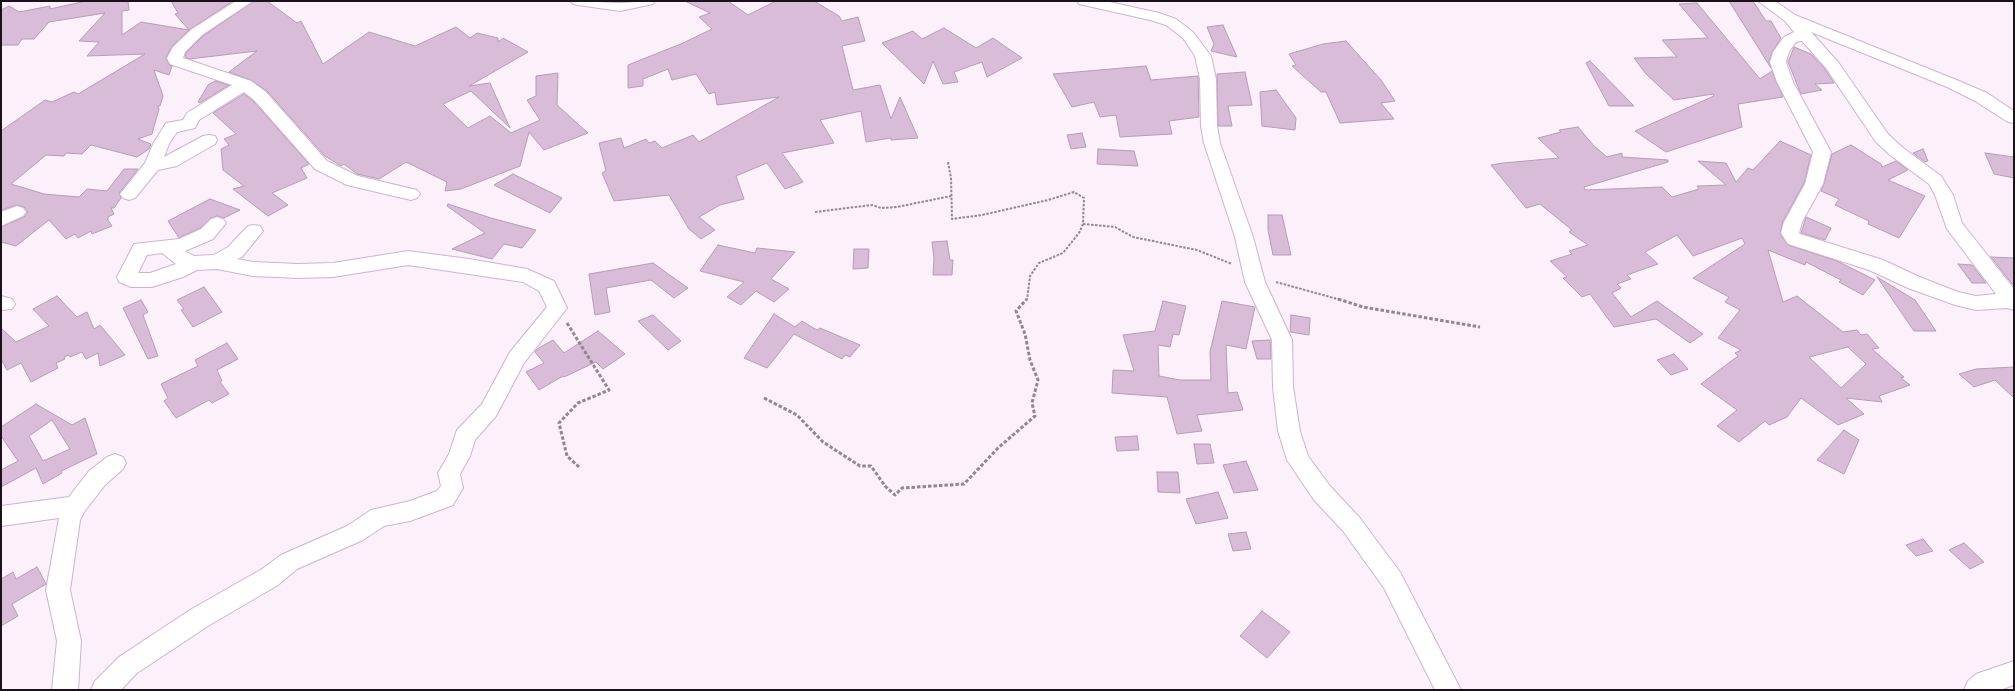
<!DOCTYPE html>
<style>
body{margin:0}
#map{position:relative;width:2015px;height:691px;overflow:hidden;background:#fcf0fb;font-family:"DM Sans",sans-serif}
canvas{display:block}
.frame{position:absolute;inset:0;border:2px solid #1b111a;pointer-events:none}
</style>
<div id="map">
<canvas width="2015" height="691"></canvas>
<div class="frame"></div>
</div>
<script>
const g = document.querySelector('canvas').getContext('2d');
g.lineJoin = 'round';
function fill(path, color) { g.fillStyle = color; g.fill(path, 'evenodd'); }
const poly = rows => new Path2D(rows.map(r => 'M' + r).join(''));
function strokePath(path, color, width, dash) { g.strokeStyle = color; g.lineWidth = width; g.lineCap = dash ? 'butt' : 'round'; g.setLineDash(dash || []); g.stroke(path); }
const building = poly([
 [86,1,128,1,129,10,122,11,122,35,141,22,189,30,172,46,166,57,169,65,172,66,169,75,154,70,163,96,160,106,158,106,159,109,152,134,138,139,151,144,149,149,137,157,91,145,82,154,66,153,64,156,46,155,11,184,44,194,79,197,87,189,107,191,124,169,138,169,119,193,121,198,114,208,111,208,114,214,108,217,108,220,112,226,92,234,91,231,78,238,75,234,66,239,49,220,16,246,1,242,1,227,24,217,28,212,24,207,17,205,1,210,1,131,45,100,52,102,74,92,78,94,145,54,87,56,99,42,79,41,105,13,49,22,34,39,22,39,18,45,1,45,1,10,9,6,19,12,50,6,50,9,86,1],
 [171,1,233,1,189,30,175,14,178,13,171,1],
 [254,1,267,1,297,23,301,21,323,64,369,32,415,46,456,27,470,38,477,33,498,38,498,42,503,38,528,52,469,86,490,83,510,128,471,91,443,104,468,128,490,116,511,133,540,120,527,100,536,96,536,76,558,73,557,105,588,133,544,150,529,132,520,166,461,189,445,191,447,182,406,162,379,179,357,174,344,164,341,166,325,156,267,91,251,80,229,72,257,51,189,59,185,57,186,53,203,36,254,1],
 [685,1,728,1,748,15,776,1,814,1,839,16,842,21,858,17,865,41,842,46,853,90,880,85,891,119,900,97,918,138,891,140,891,138,866,142,861,111,820,120,834,143,782,153,803,182,785,189,767,163,736,176,744,199,720,205,699,217,715,230,701,239,689,229,669,195,614,201,602,173,606,171,599,143,621,138,624,148,646,139,649,143,655,141,662,148,693,135,699,142,779,97,717,105,715,92,709,94,696,74,672,80,668,69,643,79,643,86,628,88,628,65,683,43,712,29,699,17,710,13,685,1],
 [1729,1,1753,1,1766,21,1771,21,1781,38,1772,52,1769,62,1771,68,1729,1],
 [1697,3,1760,79,1772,71,1783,97,1738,104,1742,127,1666,152,1635,131,1714,96,1713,94,1674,100,1646,74,1634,58,1677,57,1662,40,1708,38,1679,4,1697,3],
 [1223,25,1237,57,1211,51,1214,44,1207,27,1223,25],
 [944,28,976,48,993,38,1022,58,987,77,982,62,954,72,958,82,943,84,933,61,924,84,882,43,913,31,922,39,944,28],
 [1346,41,1381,80,1395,101,1381,103,1394,119,1340,123,1326,92,1321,92,1292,66,1296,65,1289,54,1323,44,1346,41],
 [1794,47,1811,54,1825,69,1834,83,1815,84,1822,90,1801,94,1788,62,1794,47],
 [1590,61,1634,106,1609,106,1586,63,1590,61],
 [1146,66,1151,80,1198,76,1199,117,1169,121,1172,134,1120,137,1116,115,1100,117,1094,102,1072,107,1053,74,1146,66],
 [1245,72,1252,105,1228,106,1232,126,1218,126,1217,74,1245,72],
 [215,81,229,85,200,103,198,102,208,85,215,81],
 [1276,90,1296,118,1295,130,1262,126,1260,92,1276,90],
 [244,94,253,101,309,164,301,168,307,178,272,193,288,205,268,216,233,189,244,186,223,170,221,149,229,145,224,139,236,134,213,113,244,94],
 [1578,127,1594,146,1607,157,1622,153,1622,157,1668,160,1668,162,1584,187,1585,190,1662,187,1672,197,1699,189,1697,186,1726,185,1698,161,1726,163,1736,182,1748,168,1753,170,1780,141,1811,155,1804,183,1783,221,1780,234,1788,245,1837,261,1875,280,1863,295,1839,282,1841,280,1806,262,1805,265,1768,250,1783,302,1797,296,1843,332,1857,330,1861,335,1867,334,1879,348,1872,349,1904,377,1901,378,1910,385,1879,396,1882,402,1846,398,1864,414,1838,425,1801,398,1787,417,1769,425,1765,421,1739,442,1717,426,1737,410,1701,384,1738,356,1735,353,1741,350,1718,338,1740,310,1725,302,1729,297,1693,278,1745,244,1742,238,1693,256,1677,235,1645,252,1658,264,1627,275,1631,279,1617,284,1621,288,1612,293,1631,317,1657,301,1703,334,1690,343,1656,319,1614,327,1590,294,1582,297,1563,278,1567,277,1550,261,1572,254,1569,251,1588,245,1569,232,1572,230,1540,204,1526,208,1491,165,1503,163,1559,158,1538,138,1561,132,1559,130,1578,127],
 [1848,347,1866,364,1841,388,1809,357,1848,347],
 [1082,133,1086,147,1071,149,1067,135,1082,133],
 [1851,145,1881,164,1882,167,1896,161,1908,170,1888,180,1925,196,1899,238,1868,224,1869,221,1835,205,1839,199,1821,191,1824,184,1832,154,1851,145],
 [1098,149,1134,151,1138,166,1097,164,1098,149],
 [1923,149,1928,161,1925,162,1913,153,1923,149],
 [1985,153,2014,157,2014,178,1994,174,1985,153],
 [513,174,562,198,550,213,494,185,513,174],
 [210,199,240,210,224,218,217,216,211,218,200,228,179,238,168,221,210,199],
 [448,204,491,218,536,230,522,248,504,244,492,259,452,249,485,233,447,206,448,204],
 [1268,215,1282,215,1291,255,1273,255,1268,230,1268,215],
 [1806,217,1831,228,1825,240,1801,233,1806,217],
 [947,241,950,260,953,260,952,275,933,275,934,258,932,242,947,241],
 [718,245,755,253,757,248,795,252,771,279,789,289,774,302,756,291,741,305,727,297,744,282,700,271,718,245],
 [854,249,869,249,868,268,853,269,854,249],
 [1991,257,2014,258,2014,284,2012,284,1991,257],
 [653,263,688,288,674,298,651,280,606,288,610,312,595,315,589,274,653,263],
 [1958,264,1972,265,1986,283,1972,283,1958,264],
 [1877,277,1915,300,1936,331,1914,331,1877,277],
 [204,287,222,312,193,327,181,310,184,309,177,300,204,287],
 [57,296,77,317,87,312,94,329,100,325,125,355,100,366,98,353,86,359,82,352,70,357,69,355,64,357,65,359,56,363,58,368,31,382,21,363,7,370,1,359,1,328,16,342,49,326,33,309,57,296],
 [141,300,148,312,143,315,158,356,148,359,123,308,141,300],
 [1163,301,1186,306,1179,335,1173,334,1170,347,1158,345,1159,376,1180,380,1211,380,1210,352,1222,301,1255,307,1246,349,1226,345,1228,393,1237,392,1243,410,1197,415,1202,431,1177,434,1167,397,1112,393,1113,370,1134,371,1123,335,1155,331,1163,301],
 [774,314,795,327,802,321,817,330,820,328,860,345,850,357,845,355,842,359,794,334,767,368,744,358,774,314],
 [653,315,681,341,668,350,638,321,653,315],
 [1291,315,1310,318,1309,335,1290,332,1291,315],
 [598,331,625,354,603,369,596,362,564,377,563,376,539,390,526,372,544,363,535,352,537,349,553,340,564,353,598,331],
 [1270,340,1271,359,1257,359,1252,341,1270,340],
 [227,343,238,359,217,370,222,381,220,382,229,394,212,403,209,400,176,418,164,401,168,398,161,384,198,366,195,360,227,343],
 [1674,354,1688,369,1671,375,1657,360,1674,354],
 [2014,367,2014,398,1995,380,1974,387,1959,374,1976,369,2014,367],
 [36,404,72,425,85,418,97,454,61,471,62,473,43,484,36,468,1,487,1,470,18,461,1,436,1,427,36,404],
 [52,420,70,449,43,461,29,436,52,420],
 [1844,430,1859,440,1844,474,1817,460,1844,430],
 [1137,436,1139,450,1117,451,1115,437,1137,436],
 [1194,444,1210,444,1214,463,1197,464,1194,444],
 [1246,461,1258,490,1234,493,1223,465,1246,461],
 [1157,472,1178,472,1180,493,1158,492,1157,472],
 [1218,492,1228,518,1196,524,1186,499,1218,492],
 [1246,532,1251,549,1233,551,1228,534,1246,532],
 [1923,539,1933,551,1916,556,1906,545,1923,539],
 [1964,543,1984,562,1970,569,1949,550,1964,543],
 [37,567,46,584,12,604,18,616,1,626,1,579,13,572,16,579,37,567],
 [1262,611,1290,632,1267,658,1240,636,1262,611]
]);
fill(building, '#d8bcd8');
strokePath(building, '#b69cb6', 1);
const minor = poly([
 [236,1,253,1,202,35,185,52,183,58,251,81,266,92,327,161,358,176,417,190,420,194,417,198,411,200,347,185,315,169,254,100,244,92,199,120,195,128,177,132,169,144,164,157,203,136,209,135,215,136,217,140,215,144,177,166,158,170,135,198,129,200,123,198,120,194,145,163,153,144,166,123,183,120,187,113,232,85,170,64,167,58,173,47,192,29,236,1],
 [571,1,620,3,655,1,653,4,620,11,578,5,573,4,571,1],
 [1077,1,1105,1,1159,13,1176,19,1193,32,1211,56,1216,79,1217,126,1220,143,1253,237,1265,282,1292,340,1293,387,1300,431,1308,456,1330,486,1359,517,1400,572,1461,690,1435,690,1384,588,1343,531,1314,500,1287,460,1278,431,1273,387,1272,340,1245,282,1235,237,1204,143,1201,126,1200,79,1195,56,1183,38,1166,25,1150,20,1079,4,1077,1],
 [1758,1,1775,1,1795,15,1959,81,1987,93,2014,111,2014,123,2008,122,1975,101,1947,87,1811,32,1838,62,1888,134,1902,147,1941,176,1953,195,1962,223,2014,289,2014,310,2007,308,1976,310,1955,305,1908,288,1869,270,1788,244,1781,233,1784,222,1805,184,1813,152,1777,82,1770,62,1773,52,1784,37,1794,32,1785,21,1758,1],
 [1800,41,1802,41,1826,68,1876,142,1890,155,1929,184,1935,195,1947,229,1996,294,1976,296,1958,292,1922,278,1883,260,1800,234,1799,233,1802,222,1823,184,1831,152,1793,82,1786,62,1789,52,1795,43,1800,41],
 [17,206,23,208,26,212,23,216,1,226,1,212,17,206],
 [217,217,223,219,226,223,213,239,185,251,194,256,214,255,228,247,248,226,254,225,260,226,263,231,242,257,237,259,253,262,298,264,333,263,408,251,469,259,527,269,554,281,567,308,524,363,496,416,475,440,470,456,460,474,463,488,453,505,410,521,384,526,363,540,297,569,278,585,208,626,137,673,121,690,91,690,95,681,119,657,190,610,262,569,281,555,347,526,371,510,410,501,437,491,441,486,438,473,449,454,457,430,482,404,510,352,547,307,539,291,523,282,408,265,333,277,298,278,253,276,217,269,197,270,183,277,152,287,131,287,119,282,117,277,134,244,179,239,201,229,211,219,217,217],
 [162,253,176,264,150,273,138,273,147,255,162,253],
 [1,296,12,299,15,304,12,309,1,310,1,296],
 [115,454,123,457,126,463,123,469,105,485,84,512,80,520,70,590,81,641,78,690,52,690,57,641,46,590,59,518,1,526,1,506,69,497,89,471,107,457,115,454],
 [2014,661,2014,685,2000,690,1964,690,1968,681,1976,674,2014,661]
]);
strokePath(minor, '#cfb3ce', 2);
strokePath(poly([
 [948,162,951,178,952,219,982,215,1048,200,1074,192,1084,198,1083,224,1079,233,1063,253,1039,263,1030,276,1027,300],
 [815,212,872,205,881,208,897,207,951,196],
 [1083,224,1115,227,1133,237,1197,250,1232,264],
 [1276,282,1341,300]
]), '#928791', 2, [2.5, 1.5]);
strokePath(poly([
 [1338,299,1363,307,1480,327],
 [567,323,609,390,578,403,559,423,567,456,579,467],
 [764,398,797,415,823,442,860,466,871,466,885,486,895,495,902,488,964,484,998,448,1035,416,1032,403,1038,380,1030,360,1025,334,1016,311,1027,299]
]), '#928791', 3, [3.5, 2]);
fill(minor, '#fff');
</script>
